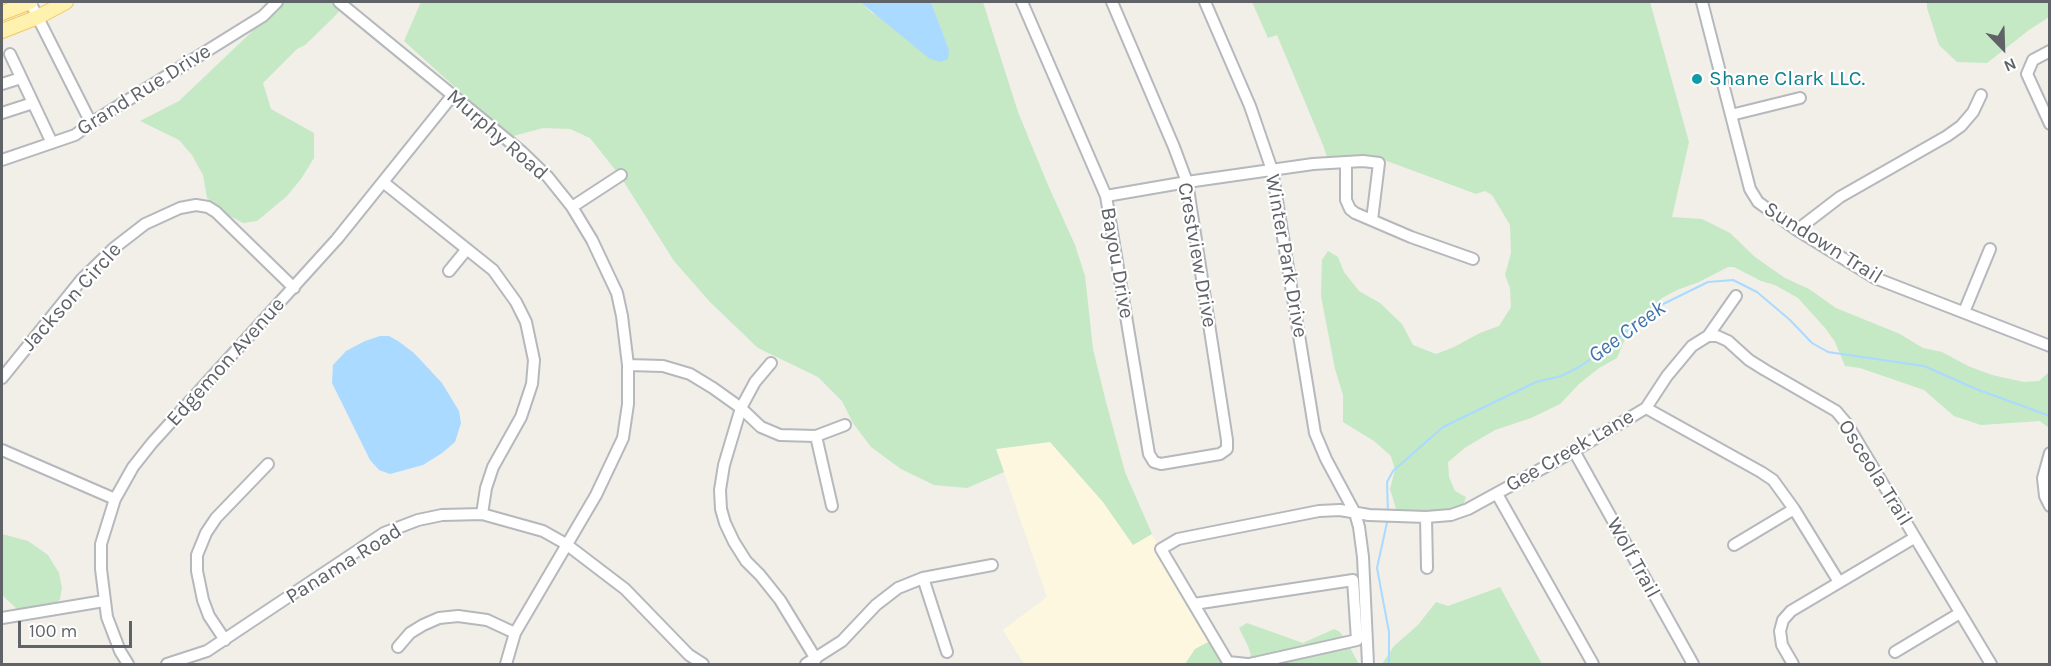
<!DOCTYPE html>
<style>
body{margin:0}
#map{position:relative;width:2051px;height:666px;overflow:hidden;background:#f1efe8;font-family:Karla,sans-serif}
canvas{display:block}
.frame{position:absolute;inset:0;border:3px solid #5f6368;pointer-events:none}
.north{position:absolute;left:1973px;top:18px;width:60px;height:60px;-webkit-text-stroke:4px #fff;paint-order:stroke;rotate:157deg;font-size:16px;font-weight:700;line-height:24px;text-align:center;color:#5f6368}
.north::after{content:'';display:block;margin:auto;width:21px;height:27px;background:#5f6368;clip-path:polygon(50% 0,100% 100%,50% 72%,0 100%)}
.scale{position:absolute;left:18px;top:621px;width:114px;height:27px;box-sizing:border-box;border:3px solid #5f6368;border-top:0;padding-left:8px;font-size:18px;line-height:21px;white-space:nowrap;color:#5f6368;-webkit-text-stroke:4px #fff;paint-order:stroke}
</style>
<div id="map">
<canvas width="2051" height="666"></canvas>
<div class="frame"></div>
<div class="north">N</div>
<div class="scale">100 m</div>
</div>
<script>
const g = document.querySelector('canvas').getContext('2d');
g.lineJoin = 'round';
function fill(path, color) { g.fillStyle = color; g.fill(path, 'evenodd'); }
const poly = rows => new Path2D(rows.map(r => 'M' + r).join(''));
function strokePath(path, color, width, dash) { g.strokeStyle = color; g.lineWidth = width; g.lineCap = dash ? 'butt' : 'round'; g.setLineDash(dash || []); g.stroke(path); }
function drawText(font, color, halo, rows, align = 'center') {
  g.font = font + ' Karla,sans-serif'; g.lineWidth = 4.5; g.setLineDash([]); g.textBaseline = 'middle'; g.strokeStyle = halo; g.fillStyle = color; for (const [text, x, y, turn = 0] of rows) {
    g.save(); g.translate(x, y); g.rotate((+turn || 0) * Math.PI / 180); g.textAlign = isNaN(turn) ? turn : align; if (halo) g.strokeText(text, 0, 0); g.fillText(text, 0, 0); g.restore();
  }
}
fill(poly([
 [1050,442,1103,502,1133,545,1152,534,1158,545,1156,547,1216,649,1185,664,1024,664,1003,630,1047,597,996,449]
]), '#fef7e0');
fill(poly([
 [283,2,332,2,341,9,333,18,305,45,297,49,263,83,271,109,314,133,314,158,301,179,287,196,257,221,243,223,226,214,207,198,203,175,192,155,179,140,140,121,179,101],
 [421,2,860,2,872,13,949,51,931,2,983,2,1018,112,1048,185,1075,245,1085,276,1093,349,1106,402,1125,472,1152,534,1133,545,1103,502,1050,442,996,449,1004,472,967,488,934,485,901,469,871,447,853,423,842,401,818,377,758,348,710,302,674,261,622,179,626,176,622,169,617,172,590,138,570,129,543,128,510,137,404,41],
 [1252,2,1650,2,1689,142,1672,217,1702,219,1730,233,1755,257,1785,278,1809,289,1836,308,1900,334,1923,348,1942,352,1968,366,1992,375,2024,382,2039,381,2049,372,2049,428,2040,421,1981,425,1954,416,1924,390,1860,368,1845,366,1835,342,1826,329,1798,298,1775,285,1761,281,1734,267,1728,267,1699,282,1677,290,1662,298,1648,313,1630,327,1617,358,1599,368,1579,384,1560,404,1531,418,1495,430,1466,447,1448,462,1449,477,1455,491,1466,497,1463,506,1450,510,1425,513,1397,512,1390,489,1395,470,1391,456,1374,441,1343,422,1343,395,1335,369,1321,296,1322,260,1328,251,1338,257,1344,272,1359,291,1380,303,1402,324,1413,345,1436,354,1454,347,1480,333,1499,326,1511,307,1510,288,1505,275,1511,253,1510,225,1492,195,1485,191,1476,194,1379,158,1330,166,1323,145,1277,35,1268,38],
 [1927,2,2049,2,2049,17,2029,30,1987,63,1957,62,1939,45,1927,8],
 [2,534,28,541,48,555,59,573,62,588,60,599,55,605,18,610,2,595],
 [1500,587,1542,664,1382,664,1394,646,1418,625,1436,602,1448,606],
 [1247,623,1303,643,1334,629,1340,632,1344,638,1246,660,1251,655,1248,646,1239,628],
 [1210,641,1224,664,1185,664,1195,649],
 [1349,646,1359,664,1269,664]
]), '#c5e8c5');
fill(poly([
 [860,2,931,2,949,50,948,59,941,62,930,59],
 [380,336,389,336,398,341,414,353,442,383,459,411,461,423,455,442,442,453,423,465,390,474,379,470,370,460,332,383,333,365,346,351,365,341]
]), '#aadaff');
strokePath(poly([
 [1388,513,1387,482,1393,471,1443,427,1536,382,1561,376,1579,367,1601,352,1655,308,1708,282,1733,280,1757,292,1790,320,1812,343,1828,352,1924,366,1976,389,2050,416],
 [1388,518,1377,568,1389,632,1389,664]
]), '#aadaff', 2);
const minor = poly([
 [30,2,91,123],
 [339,2,522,152,548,177,572,207,592,240,617,293,622,316,628,365,628,404,623,438,596,495,515,633,506,664],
 [1022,2,1106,196,1149,454,1154,462,1161,464,1220,454,1227,449,1227,440,1187,182,1174,147,1112,2],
 [1205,2,1250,106,1272,170,1315,433,1326,459,1355,513,1359,527,1363,557,1368,664],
 [1702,2,1750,189,1758,202,1797,230,1875,278,2050,346],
 [2050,51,2033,60,2027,74,2050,124],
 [10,54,52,143],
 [2,84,21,78],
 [2,113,33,103],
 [1731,115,1800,98],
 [2,160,75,135,91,123,263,16,277,2],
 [1346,162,1346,200,1350,209,1355,213,1411,237,1473,259],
 [383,182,493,270,516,302,526,322,534,360,532,384,521,417,493,467,486,488,482,514],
 [1106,196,1187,182,1313,164,1363,161,1379,163,1372,220],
 [572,207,621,175],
 [1797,230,1840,197,1947,136,1961,126,1973,112,1981,95],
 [449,271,467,249],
 [1964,312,1990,249],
 [1708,336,1717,336,1728,341,1749,360,1765,370,1836,411,1847,424,1991,664],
 [771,363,755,382,741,408,724,465,720,490,721,509,725,523,734,542,746,561,760,575,780,600,816,659],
 [628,365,663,366,690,374,713,388,741,408,761,427,780,435,816,436,845,425],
 [2,378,82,279,114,248,145,224,180,208,196,205,208,207,216,212,294,288],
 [1646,408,1761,472,1773,480,1794,509,1839,582],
 [816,436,832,506],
 [2,450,115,499],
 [1574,451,1693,664],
 [2050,453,2043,478,2045,496,2050,506],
 [1497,494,1593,664],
 [1426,517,1427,568],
 [1734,545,1794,509],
 [923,578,947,652],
 [1194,604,1353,580,1357,640,1250,664],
 [2,618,104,601],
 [225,640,209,616,203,600,197,571,197,555,206,533,216,518,268,464],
 [398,647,410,633,423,625,439,618,458,616,487,620,515,633],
 [1895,652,1960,613],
 [128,664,120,651,107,617,101,569,101,544,115,499,133,467,152,443,337,239,452,96],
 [167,664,207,651,384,533,418,520,442,515,482,514,543,531,566,544,625,589,689,655,703,664],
 [806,664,842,641,876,605,898,588,923,578,992,565],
 [1247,664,1228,662,1161,549,1178,539,1319,511,1340,510,1369,515,1426,517,1451,515,1468,509,1574,451,1646,408,1667,376,1692,346,1708,336,1736,296],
 [1793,664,1782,645,1780,631,1783,620,1791,611,1914,538]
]);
const major = poly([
 [2,13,30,2],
 [2,31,38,17,66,2]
]);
strokePath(minor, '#b5b8bc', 14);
strokePath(major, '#f2c960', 16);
strokePath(minor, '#fff', 10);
strokePath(major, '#fff2af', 14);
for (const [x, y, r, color] of [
 [1697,79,6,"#0f9aa8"]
]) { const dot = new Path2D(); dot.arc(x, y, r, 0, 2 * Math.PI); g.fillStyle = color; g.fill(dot); strokePath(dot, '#fff', 2); }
drawText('21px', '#0d838f', '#fff', [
 ["Shane Clark LLC.",1709,79]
], 'left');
drawText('21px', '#5f6368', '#fff', [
 ["Grand Rue Drive",144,90,-32],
 ["Murphy Road",497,135,41],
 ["Sundown Trail",1823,243,32],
 ["Crestview Drive",1197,255,80],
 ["Winter Park Drive",1286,256,80],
 ["Bayou Drive",1117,263,80],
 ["Jackson Circle",72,297,-48],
 ["Edgemon Avenue",226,362,-48],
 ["Gee Creek Lane",1570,451,-30],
 ["Osceola Trail",1875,473,58],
 ["Wolf Trail",1633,558,61],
 ["Panama Road",344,564,-32]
]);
drawText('italic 22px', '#4174aa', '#fff', [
 ["Gee Creek",1627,332,-36]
]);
</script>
